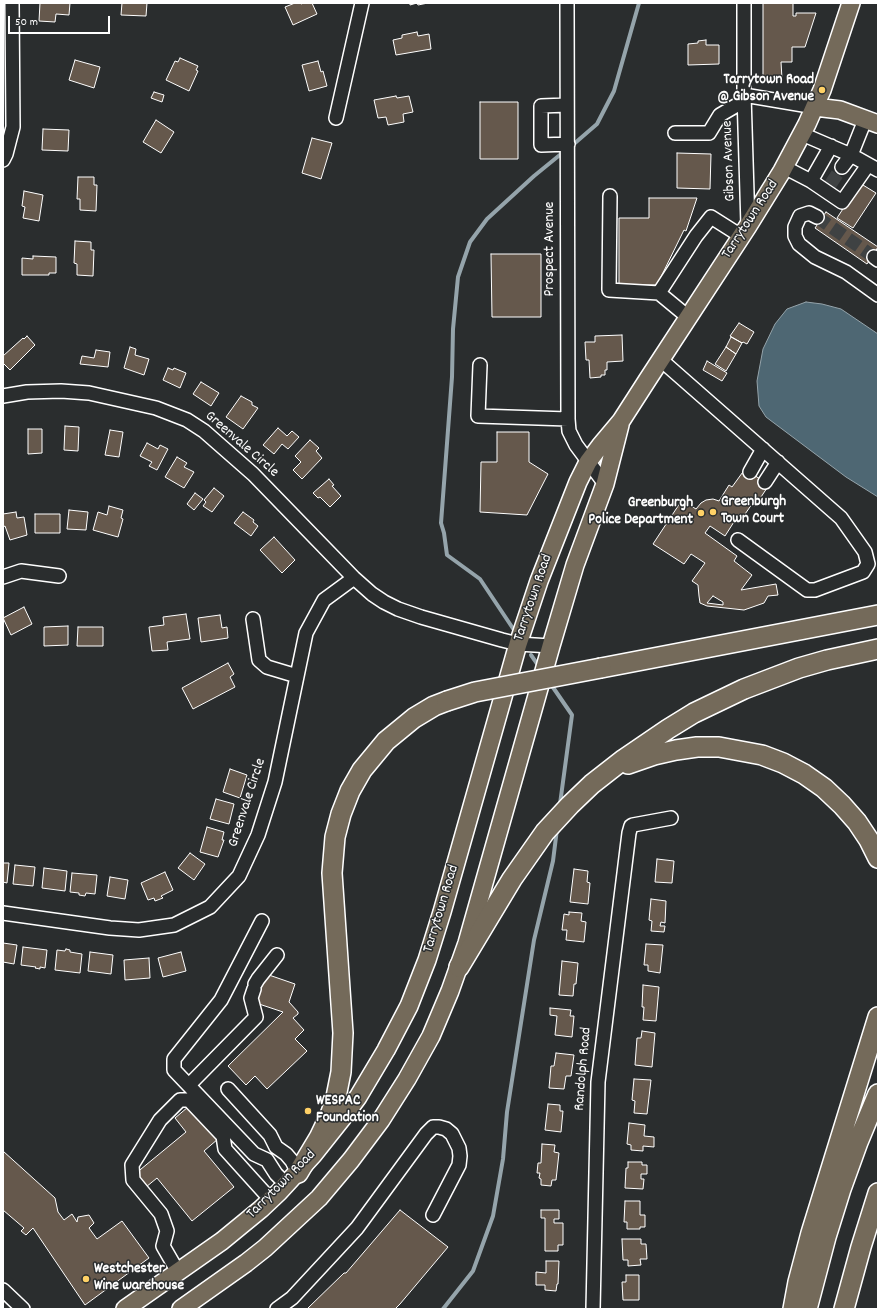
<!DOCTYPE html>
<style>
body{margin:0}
#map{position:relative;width:881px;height:1312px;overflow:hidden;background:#2a2d2e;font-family:Dekko,sans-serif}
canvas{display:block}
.frame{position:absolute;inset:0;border:4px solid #fff;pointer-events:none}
.scale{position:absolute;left:8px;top:16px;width:102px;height:18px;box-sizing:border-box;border:2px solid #fff;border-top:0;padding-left:5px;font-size:12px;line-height:14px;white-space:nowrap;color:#fff;-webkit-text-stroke:3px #2a2d2e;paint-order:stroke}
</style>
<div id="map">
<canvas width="881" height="1312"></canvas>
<div class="frame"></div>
<div class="scale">50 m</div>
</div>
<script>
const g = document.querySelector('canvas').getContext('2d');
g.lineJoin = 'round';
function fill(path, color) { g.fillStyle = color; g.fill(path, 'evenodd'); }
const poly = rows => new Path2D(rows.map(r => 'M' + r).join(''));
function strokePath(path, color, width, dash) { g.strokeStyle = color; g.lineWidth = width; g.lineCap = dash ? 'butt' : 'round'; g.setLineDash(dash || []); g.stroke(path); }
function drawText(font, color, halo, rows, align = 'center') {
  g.font = font + ' Dekko,sans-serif'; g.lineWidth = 3; g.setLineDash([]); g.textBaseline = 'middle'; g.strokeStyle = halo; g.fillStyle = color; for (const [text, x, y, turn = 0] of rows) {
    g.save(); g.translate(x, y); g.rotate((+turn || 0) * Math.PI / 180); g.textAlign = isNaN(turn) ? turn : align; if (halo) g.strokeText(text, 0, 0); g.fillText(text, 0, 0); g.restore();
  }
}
const water = poly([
 [806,302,822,304,841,309,878,334,878,497,846,477,766,417,759,406,757,381,763,349,775,324,787,309,806,302]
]);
fill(water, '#4e6773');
strokePath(water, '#95a4ab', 1);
strokePath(poly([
 [575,143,597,124,614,91,639,3],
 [516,633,480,579,447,555,444,533,441,523,452,377,453,329,458,277,470,242,487,219,534,176,561,154],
 [531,655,538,665],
 [550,683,572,715,560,804],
 [443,1309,473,1271,493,1216,503,1159,507,1112,534,940,553,861,557,829]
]), '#95a4ab', 4);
const building = poly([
 [40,3,70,3,69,15,56,14,55,22,39,21,40,3],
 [122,3,147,3,146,16,121,15,122,3],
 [295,3,300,3,301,4,304,3,312,3,317,14,293,25,285,7,295,3],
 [410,3,428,3,418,5,417,3,410,5,410,3],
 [763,3,793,3,793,16,796,16,796,13,816,13,805,47,792,47,792,62,781,62,782,79,763,79,763,3],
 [417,32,418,36,429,34,431,49,396,55,393,40,402,38,402,35,417,32],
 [706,40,706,45,719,45,719,64,688,65,688,44,698,43,698,41,706,40],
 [180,58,198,66,196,70,198,71,189,91,166,80,175,61,178,62,180,58],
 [75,60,100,67,94,88,69,80,75,60],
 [318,61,321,72,323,71,327,86,309,91,302,65,318,61],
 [154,92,164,95,162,102,151,98,154,92],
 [396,96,397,98,409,96,413,112,403,114,404,122,388,125,386,117,378,118,374,100,396,96],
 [480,102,518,102,518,159,480,159,480,102],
 [156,120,174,132,161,153,143,142,156,120],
 [43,129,69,130,68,151,42,150,43,129],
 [312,138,332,143,321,179,302,173,312,138],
 [677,153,711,154,710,189,677,188,677,153],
 [78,177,94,177,94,185,97,185,96,211,80,210,80,199,77,199,78,177],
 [858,182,876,193,853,228,837,218,852,195,858,182],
 [24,191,43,195,39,221,23,218,25,207,22,206,24,191],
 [649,198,697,198,686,231,684,230,657,285,619,285,619,218,649,218,649,198],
 [826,212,878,247,867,264,815,228,826,212],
 [75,241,91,242,91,250,94,250,93,276,77,275,77,264,74,263,75,241],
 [491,254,541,254,541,317,492,317,491,254],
 [33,256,56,257,56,273,49,273,49,275,22,275,22,258,33,259,33,256],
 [739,323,754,332,747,344,743,342,742,343,730,336,739,323],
 [622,335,623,361,607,362,607,370,605,370,605,375,601,375,601,377,590,378,589,360,586,360,585,342,595,342,595,336,622,335],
 [27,336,35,345,10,370,3,363,3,356,23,338,24,339,27,336],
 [731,337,742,343,736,354,726,347,731,337],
 [130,347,136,349,135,355,149,359,144,375,124,368,130,347],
 [726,347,736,354,726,371,715,364,726,347],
 [96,350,110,352,108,367,80,364,82,356,94,358,96,350],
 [707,361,727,373,722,381,703,370,707,361],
 [168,368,173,370,174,368,186,373,180,388,163,380,168,368],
 [201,382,219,393,211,406,193,394,201,382],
 [241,396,252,402,252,405,258,408,243,429,226,417,241,396],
 [65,426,79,427,78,451,64,450,65,426],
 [278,428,287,436,292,431,299,437,288,449,282,444,274,454,263,445,278,428],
 [28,429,42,429,42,453,28,454,28,429],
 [110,430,123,432,119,457,105,455,110,430],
 [497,432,529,432,529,462,548,474,527,515,480,512,481,462,497,462,497,432],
 [310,440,319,448,316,451,322,458,302,479,293,470,301,462,295,456,310,440],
 [147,443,158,449,160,445,168,449,157,470,149,466,152,462,140,456,147,443],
 [177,457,187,463,184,467,194,472,184,488,165,477,177,457],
 [745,469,769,485,755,506,752,504,743,517,739,514,725,536,710,526,705,533,737,556,734,561,752,575,741,590,776,584,778,595,768,596,764,603,744,610,707,606,700,603,699,596,698,585,692,581,705,563,691,554,684,564,653,544,682,500,696,509,701,503,706,500,713,499,719,501,729,485,732,487,745,469],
 [329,479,334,485,332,486,341,496,330,507,320,497,318,498,313,493,329,479],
 [214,488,224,496,212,512,203,506,206,502,204,500,214,488],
 [195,493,203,499,194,510,187,504,195,493],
 [109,506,123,510,121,518,123,519,118,537,93,530,98,512,107,515,109,506],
 [69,510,88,512,86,530,67,529,69,510],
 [16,512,17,518,24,517,27,535,10,540,5,526,3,527,3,514,16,512],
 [243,512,254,520,253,522,258,526,251,536,234,523,243,512],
 [35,514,60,514,60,533,35,533,35,514],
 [274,537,295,560,282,573,260,550,274,537],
 [713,596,723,602,723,605,707,603,713,596],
 [24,607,32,624,11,635,3,618,24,607],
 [186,614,190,639,167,642,168,650,152,651,149,627,164,625,163,617,186,614],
 [220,615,222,628,227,627,228,638,201,642,198,618,220,615],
 [68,626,68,645,44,646,44,627,68,626],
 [78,627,103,627,103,646,77,646,78,627],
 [228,663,234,674,230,677,235,687,193,709,182,688,228,663],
 [230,769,247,775,240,798,223,792,230,769],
 [216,799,234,804,229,824,210,819,216,799],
 [207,827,224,832,222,840,224,840,218,857,200,852,207,827],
 [190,853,205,864,194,880,178,868,190,853],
 [657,859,674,861,672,883,655,882,657,859],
 [3,863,9,863,7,883,3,882,3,863],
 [15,865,35,867,33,886,13,884,15,865],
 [44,868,67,871,65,891,42,888,44,868],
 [574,869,588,871,587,882,590,883,588,904,570,902,574,869],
 [165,872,173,890,161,896,163,898,155,901,154,898,148,900,141,883,165,872],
 [72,873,97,875,95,894,86,893,85,896,79,895,79,893,70,892,72,873],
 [110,877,128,880,125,899,107,896,110,877],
 [651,899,666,901,665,923,661,922,660,926,665,926,664,932,651,931,652,921,649,920,651,899],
 [569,912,582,913,581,921,586,922,584,942,566,940,567,930,562,930,564,914,569,915,569,912],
 [3,943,17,945,14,964,3,962,3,943],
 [646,944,663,945,660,973,648,971,648,965,644,965,646,944],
 [23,947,47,950,45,968,40,967,40,969,35,968,36,967,21,965,23,947],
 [66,949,70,950,70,952,82,954,80,973,55,970,57,950,65,951,66,949],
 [90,952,113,955,111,974,88,971,90,952],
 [181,952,186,971,163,977,158,958,181,952],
 [149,958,150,978,125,980,124,960,149,958],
 [562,961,578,963,576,984,574,984,573,996,559,995,562,961],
 [266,974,295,984,289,1002,298,1012,298,1014,293,1018,304,1030,295,1039,307,1051,267,1089,255,1076,246,1085,228,1066,283,1012,256,1003,266,974],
 [643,985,659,987,656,1021,643,1020,644,1007,642,1007,643,985],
 [550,1008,571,1010,570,1016,574,1016,572,1037,555,1035,557,1016,550,1015,550,1008],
 [642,1031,655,1033,652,1067,635,1065,637,1038,641,1038,642,1031],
 [556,1053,574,1055,571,1076,566,1076,564,1089,549,1088,551,1066,554,1066,556,1053],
 [634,1079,651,1080,647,1114,634,1113,635,1101,632,1100,634,1079],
 [548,1104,560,1105,560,1111,563,1111,561,1132,545,1130,548,1104],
 [188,1107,218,1139,204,1151,234,1187,192,1221,157,1178,146,1187,135,1174,186,1132,175,1118,188,1107],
 [629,1123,645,1125,644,1136,654,1137,654,1147,643,1146,643,1151,631,1150,631,1145,627,1144,629,1123],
 [542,1144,555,1145,554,1152,559,1153,556,1180,552,1180,551,1186,541,1185,541,1179,539,1178,540,1173,537,1173,538,1163,541,1163,542,1144],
 [3,1151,55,1198,58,1212,64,1220,72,1214,77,1222,78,1217,89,1215,94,1223,89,1228,97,1239,122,1221,149,1258,85,1305,33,1228,26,1235,21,1231,24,1228,3,1210,3,1151],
 [628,1162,642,1162,642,1165,647,1165,647,1174,641,1174,641,1179,644,1179,643,1189,625,1188,626,1168,628,1168,628,1162],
 [625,1201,640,1201,640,1215,645,1215,645,1227,640,1227,640,1229,627,1229,627,1222,624,1222,625,1201],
 [400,1210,448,1247,400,1304,395,1309,309,1309,308,1308,344,1273,346,1273,400,1210],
 [541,1210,559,1210,559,1219,554,1219,554,1223,563,1223,563,1245,558,1245,558,1251,545,1251,545,1218,541,1218,541,1210],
 [622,1239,641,1239,641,1244,646,1244,647,1259,640,1259,641,1265,628,1266,628,1260,623,1260,622,1239],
 [546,1261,559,1261,558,1284,557,1284,556,1291,545,1290,545,1285,536,1285,536,1272,546,1273,546,1261],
 [626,1275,639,1275,639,1300,623,1300,622,1282,626,1282,626,1275]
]);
fill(building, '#65584c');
strokePath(building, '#fff', 1);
strokePath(poly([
 [830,185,842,167],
 [817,217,874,257]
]), '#3f4243', 13, [13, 6]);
const minor = poly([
 [567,3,568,419,569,431,576,445,605,484],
 [744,3,744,95,748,226],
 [744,95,815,107],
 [567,105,541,106,541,145,568,144],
 [336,118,362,3],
 [865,120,851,155,878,170],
 [675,133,709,133,720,115,744,101],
 [802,134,851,155,842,167],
 [3,160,6,154,13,127,12,3],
 [784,167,811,181,842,202,868,165],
 [811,181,831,146],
 [610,196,609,290,659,293],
 [817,217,809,213,800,216,795,227,795,236,799,244,815,257,846,272,878,295],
 [874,257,878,260],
 [688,317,659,293,696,236,711,217,741,236],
 [660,359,841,518,865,552,868,564,863,572,815,590,807,590,738,540],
 [480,365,478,416,568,419],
 [3,396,27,392,61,391,89,393,156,408,187,420,204,431,253,474,354,578,372,594,384,602,398,609,421,617,502,640,518,644,551,646],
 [750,472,763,449],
 [765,482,778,462],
 [3,577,21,571,59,576],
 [253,619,259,660,267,667,297,676],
 [3,913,110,928,139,930,174,925,210,907,239,876,258,835,275,782,306,633,324,600,354,578],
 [262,921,221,1000,174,1059,174,1070,254,1154,267,1160,276,1174,286,1184],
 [255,984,258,979,277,955],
 [189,1085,256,1017,251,998,254,989],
 [228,1089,270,1135,276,1147,286,1154,292,1161,298,1173],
 [178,1272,163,1246,167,1231,161,1214,133,1180,132,1165,160,1120,180,1100,189,1100,223,1136,225,1149,271,1200],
 [3,1290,23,1309],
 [277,1309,292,1298,357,1228,426,1134,433,1127,439,1127,446,1129,452,1134,459,1148,460,1156,459,1165,433,1215],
 [593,1309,598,1082,629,833,631,826,633,825,671,818]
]);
const major = poly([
 [815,107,840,110,878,124],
 [125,1309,222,1241,261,1209,279,1192,313,1155,344,1116,358,1097,386,1050,409,1006,427,960,442,912,518,644,539,581,578,482,588,462,600,446,621,421,648,379,748,226,782,171,807,124,822,90,851,3],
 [181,1309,246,1263,265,1248,319,1198,351,1160,381,1120,407,1079,431,1036,450,991,467,943,551,646,575,565,605,484,620,425]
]);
const highway = poly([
 [601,668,878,615],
 [628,764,654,755,676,750,697,747,719,747,762,755,783,763,804,774,824,788,842,805,857,822,869,840,878,858],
 [459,967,512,879,545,832,570,805,592,784,624,759,668,729,694,713,744,689,799,668,827,660,878,649],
 [298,1173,319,1138,330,1115,335,1102,341,1072,343,1033,332,873,335,837,341,814,350,791,362,770,386,741,414,718,434,706,447,701],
 [793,1309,798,1282,811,1233,878,1017],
 [807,1309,826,1237,841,1189,858,1142,878,1094],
 [844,1309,861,1247,878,1193]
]);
strokePath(minor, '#fff', 16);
strokePath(major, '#fff', 20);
strokePath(highway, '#fff', 22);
strokePath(minor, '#2a2d2e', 13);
strokePath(major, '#746a5a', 17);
strokePath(highway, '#746a5a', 19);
const highwayBridge = poly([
 [447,701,475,692,601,668]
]);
strokePath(highwayBridge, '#fff', 22, []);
strokePath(highwayBridge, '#746a5a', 19);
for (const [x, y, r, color] of [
 [822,90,4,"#ffd166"],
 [713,512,4,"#ffd166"],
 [701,513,4,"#ffd166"],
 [308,1111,4,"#ffd166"],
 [86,1279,4,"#ffd166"]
]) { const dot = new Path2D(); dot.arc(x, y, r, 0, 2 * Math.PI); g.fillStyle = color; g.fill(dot); strokePath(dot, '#2a2d2e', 1.5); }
drawText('bold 15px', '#fff', '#2a2d2e', [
 ["Tarrytown Road",814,81,"right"],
 ["@ Gibson Avenue",814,98,"right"],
 ["Greenburgh",721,503],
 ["Town Court",721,520],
 ["Greenburgh",693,504,"right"],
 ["Police Department",693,521,"right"],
 ["WESPAC",316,1102],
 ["Foundation",316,1119],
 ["Westchester",94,1270],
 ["Wine warehouse",94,1287]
], 'left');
drawText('15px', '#fff', '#2a2d2e', [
 ["Gibson Avenue",730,161,-92],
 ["Tarrytown Road",751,220,-57],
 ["Prospect Avenue",551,249,-90],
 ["Greenvale Circle",241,445,41],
 ["Tarrytown Road",534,598,-71],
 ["Greenvale Circle",248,803,-72],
 ["Tarrytown Road",442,909,-73],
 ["Randolph Road",584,1069,-85],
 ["Tarrytown Road",282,1185,-45]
]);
</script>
